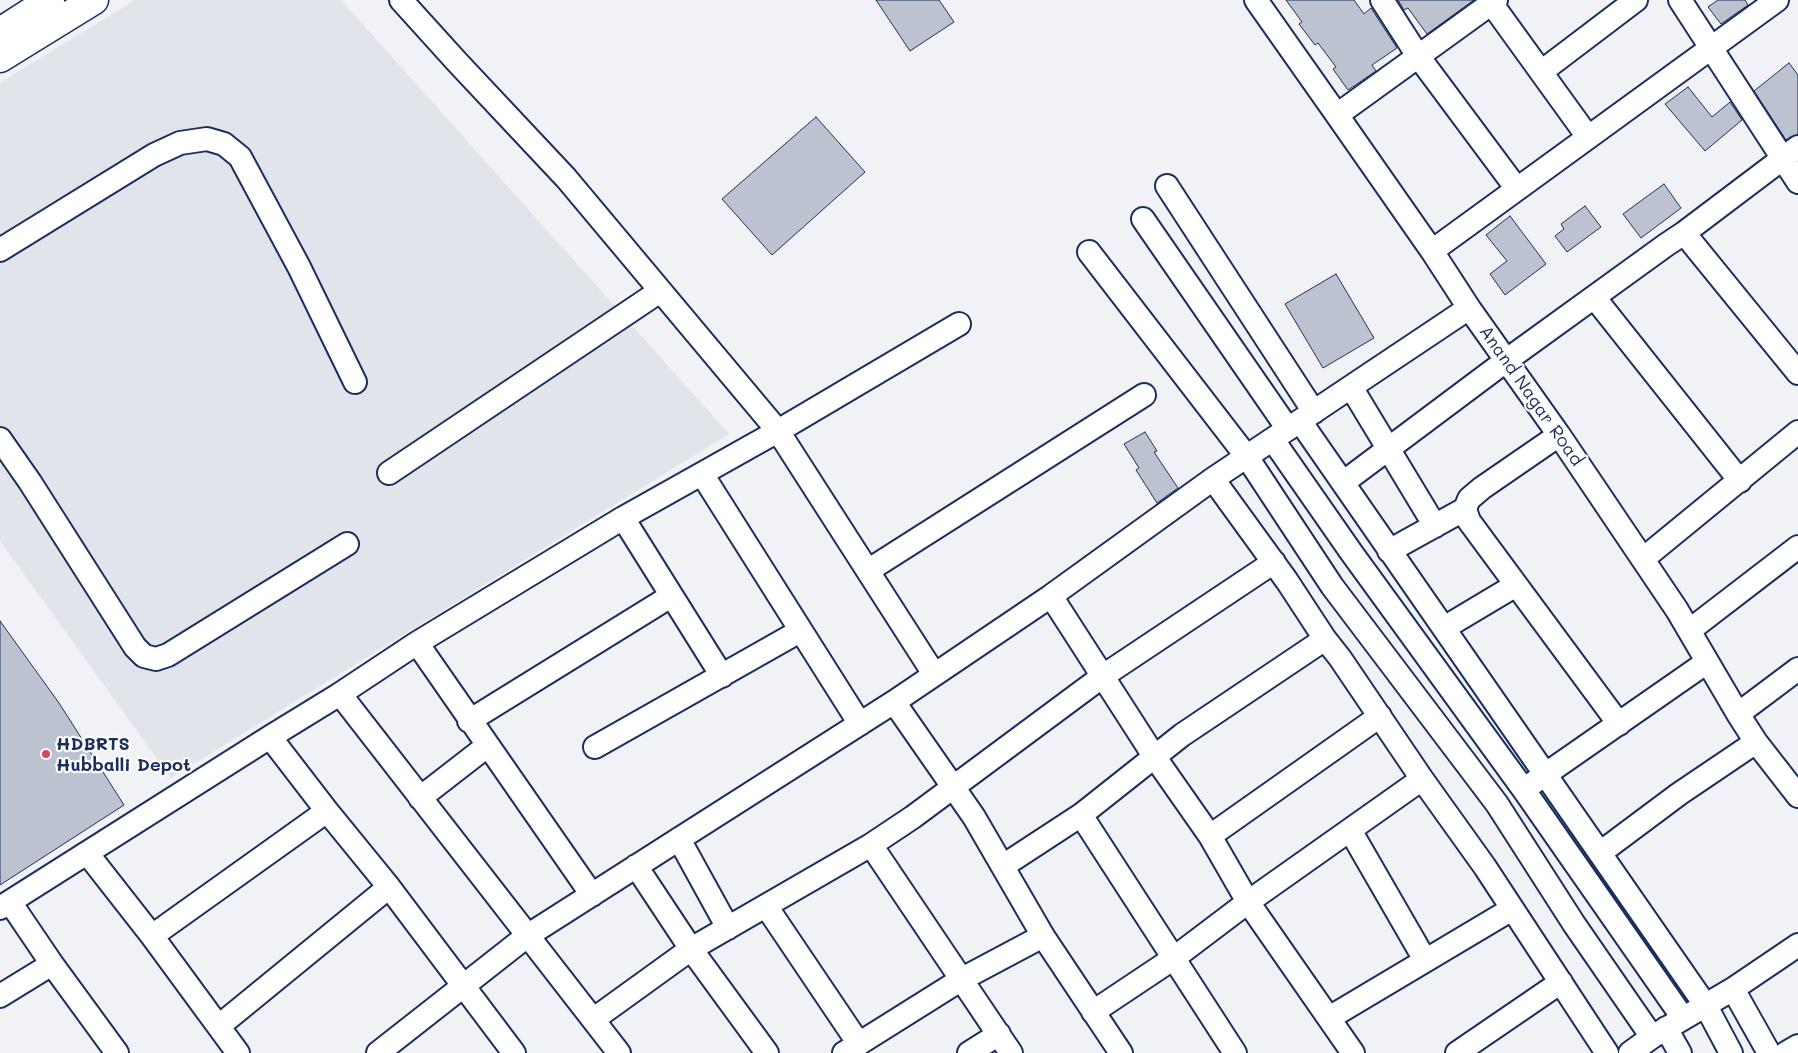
<!DOCTYPE html>
<style>
body{margin:0}
canvas{display:block;background:#f1f2f5}
</style>
<canvas width="1798" height="1053"></canvas>
<script>
const g = document.querySelector('canvas').getContext('2d');
g.lineJoin = 'round';
function fill(path, color) { g.fillStyle = color; g.fill(path, 'evenodd'); }
const poly = rows => new Path2D(rows.map(r => 'M' + r).join(''));
function strokePath(path, color, width, dash) { g.strokeStyle = color; g.lineWidth = width; g.lineCap = dash ? 'butt' : 'round'; g.setLineDash(dash || []); g.stroke(path); }
function drawText(font, color, halo, rows, align = 'center') {
  g.font = font + ' Mali,sans-serif'; g.lineWidth = 4.5; g.setLineDash([]); g.textBaseline = 'middle'; g.strokeStyle = halo; g.fillStyle = color; for (const [text, x, y, turn = 0] of rows) {
    g.save(); g.translate(x, y); g.rotate((+turn || 0) * Math.PI / 180); g.textAlign = isNaN(turn) ? turn : align; if (halo) g.strokeText(text, 0, 0); g.fillText(text, 0, 0); g.restore();
  }
}
fill(poly([
 [135,0,341,0,729,434,171,778,0,541,0,83]
]), '#e1e4ea');
const building = poly([
 [876,0,939,0,954,22,910,51,876,0],
 [1286,0,1354,0,1364,14,1371,8,1397,48,1372,65,1376,71,1348,90,1333,69,1336,67,1318,43,1315,45,1299,24,1302,22,1286,0],
 [1398,0,1474,0,1427,34,1408,8,1404,10,1398,0],
 [1718,0,1745,0,1748,5,1721,24,1708,7,1718,0],
 [1789,63,1798,75,1798,134,1786,140,1754,91,1789,63],
 [1688,87,1712,117,1730,102,1742,120,1705,151,1665,104,1688,87],
 [816,117,865,172,772,255,722,199,816,117],
 [1664,184,1681,208,1641,238,1623,214,1664,184],
 [1585,206,1601,227,1567,252,1555,236,1564,229,1561,224,1585,206],
 [1510,216,1546,264,1505,295,1490,274,1507,261,1486,235,1510,216],
 [1336,274,1374,338,1323,368,1285,304,1336,274],
 [1145,432,1157,451,1154,452,1178,488,1157,503,1136,470,1139,468,1124,444,1145,432],
 [0,621,59,703,124,805,0,885,0,621]
]);
fill(building, '#bcc2d0');
strokePath(building, '#1b2f5e', 1);
const minor = poly([
 [401,0,458,63,566,178,778,431,934,674],
 [1256,0,1337,115,1432,251,1469,308,1559,435,1677,610,1738,714,1756,742,1798,796],
 [1382,0,1418,56,1517,189],
 [1489,0,1588,137],
 [1680,0,1798,182],
 [1541,72,1636,0],
 [1337,115,1496,0],
 [1167,186,1314,412],
 [1143,219,1288,429],
 [1684,233,1798,373],
 [0,250,154,155,180,143,207,139,224,144,240,157,299,267,355,382],
 [1432,251,1777,0],
 [1089,252,1247,457,1332,586,1497,804,1574,924,1652,1037],
 [1594,297,1740,481],
 [1351,387,1435,526],
 [1300,421,1706,1006,1731,1053],
 [1559,435,1482,488,1469,499,1465,509,1469,521,1619,724],
 [0,439,30,482,135,647,144,656,156,659,168,655,347,544],
 [1273,440,1351,552,1524,790,1683,1018],
 [389,473,660,291],
 [702,474,860,724],
 [1213,479,1287,581,1325,639,1340,658,1422,779,1485,867,1607,1053],
 [1344,482,1507,360,1666,245,1684,233,1798,147],
 [1389,551,1465,509],
 [1643,559,1798,432],
 [869,570,1144,395],
 [1051,596,1154,756,1210,836,1248,902,1353,1053],
 [1444,628,1516,585],
 [1690,630,1798,547],
 [417,643,592,895],
 [722,676,623,518,778,431,959,324],
 [340,694,619,1053],
 [894,702,974,817,1043,936,1121,1053],
 [1738,714,1798,669],
 [469,721,671,596],
 [270,737,327,811,389,887,514,1053],
 [595,747,800,631],
 [1533,783,1707,662],
 [420,798,487,746],
 [1081,815,1235,1053],
 [1350,830,1425,960],
 [1210,836,1380,716],
 [679,839,728,928],
 [871,845,1011,1053],
 [87,853,152,936,238,1053],
 [1600,853,1679,794,1756,742],
 [636,866,691,949,767,1053],
 [1003,866,1081,815,1182,735,1325,639],
 [10,902,52,964,117,1053],
 [766,906,859,1044],
 [0,908,270,737,340,694,417,643,623,518],
 [152,936,327,811],
 [1733,989,1769,1053],
 [0,996,52,964],
 [1093,1012,1174,958,1248,902,1422,779],
 [1329,1018,1512,909],
 [594,1019,691,949,871,845,913,817,1103,676,1274,562],
 [219,1026,389,887],
 [1666,1028,1680,1053],
 [378,1053,527,936,894,702,1051,596,1213,479,1469,308],
 [844,1053,962,979,1043,936],
 [969,1053,999,1034],
 [1457,1053,1561,982],
 [1630,1053,1652,1037,1733,989,1798,945],
 [1786,1053,1798,1046]
]);
const major = poly([
 [0,32,50,0],
 [0,58,94,0]
]);
strokePath(minor, '#1b2f5e', 26);
strokePath(major, '#1b2f5e', 31);
strokePath(minor, '#fff', 22);
strokePath(major, '#fff', 28);
for (const [x, y, r, color] of [
 [46,754,5,"#d1495b"]
]) { const dot = new Path2D(); dot.arc(x, y, r, 0, 2 * Math.PI); g.fillStyle = color; g.fill(dot); strokePath(dot, '#fff', 2); }
drawText('18px', '#1b2f5e', '#fff', [
 ["Anand Nagar Road",1531,396,55]
]);
drawText('bold 18px', '#1b2f5e', '#fff', [
 ["HDBRTS",56,744],
 ["Hubballi Depot",56,765]
], 'left');
</script>
